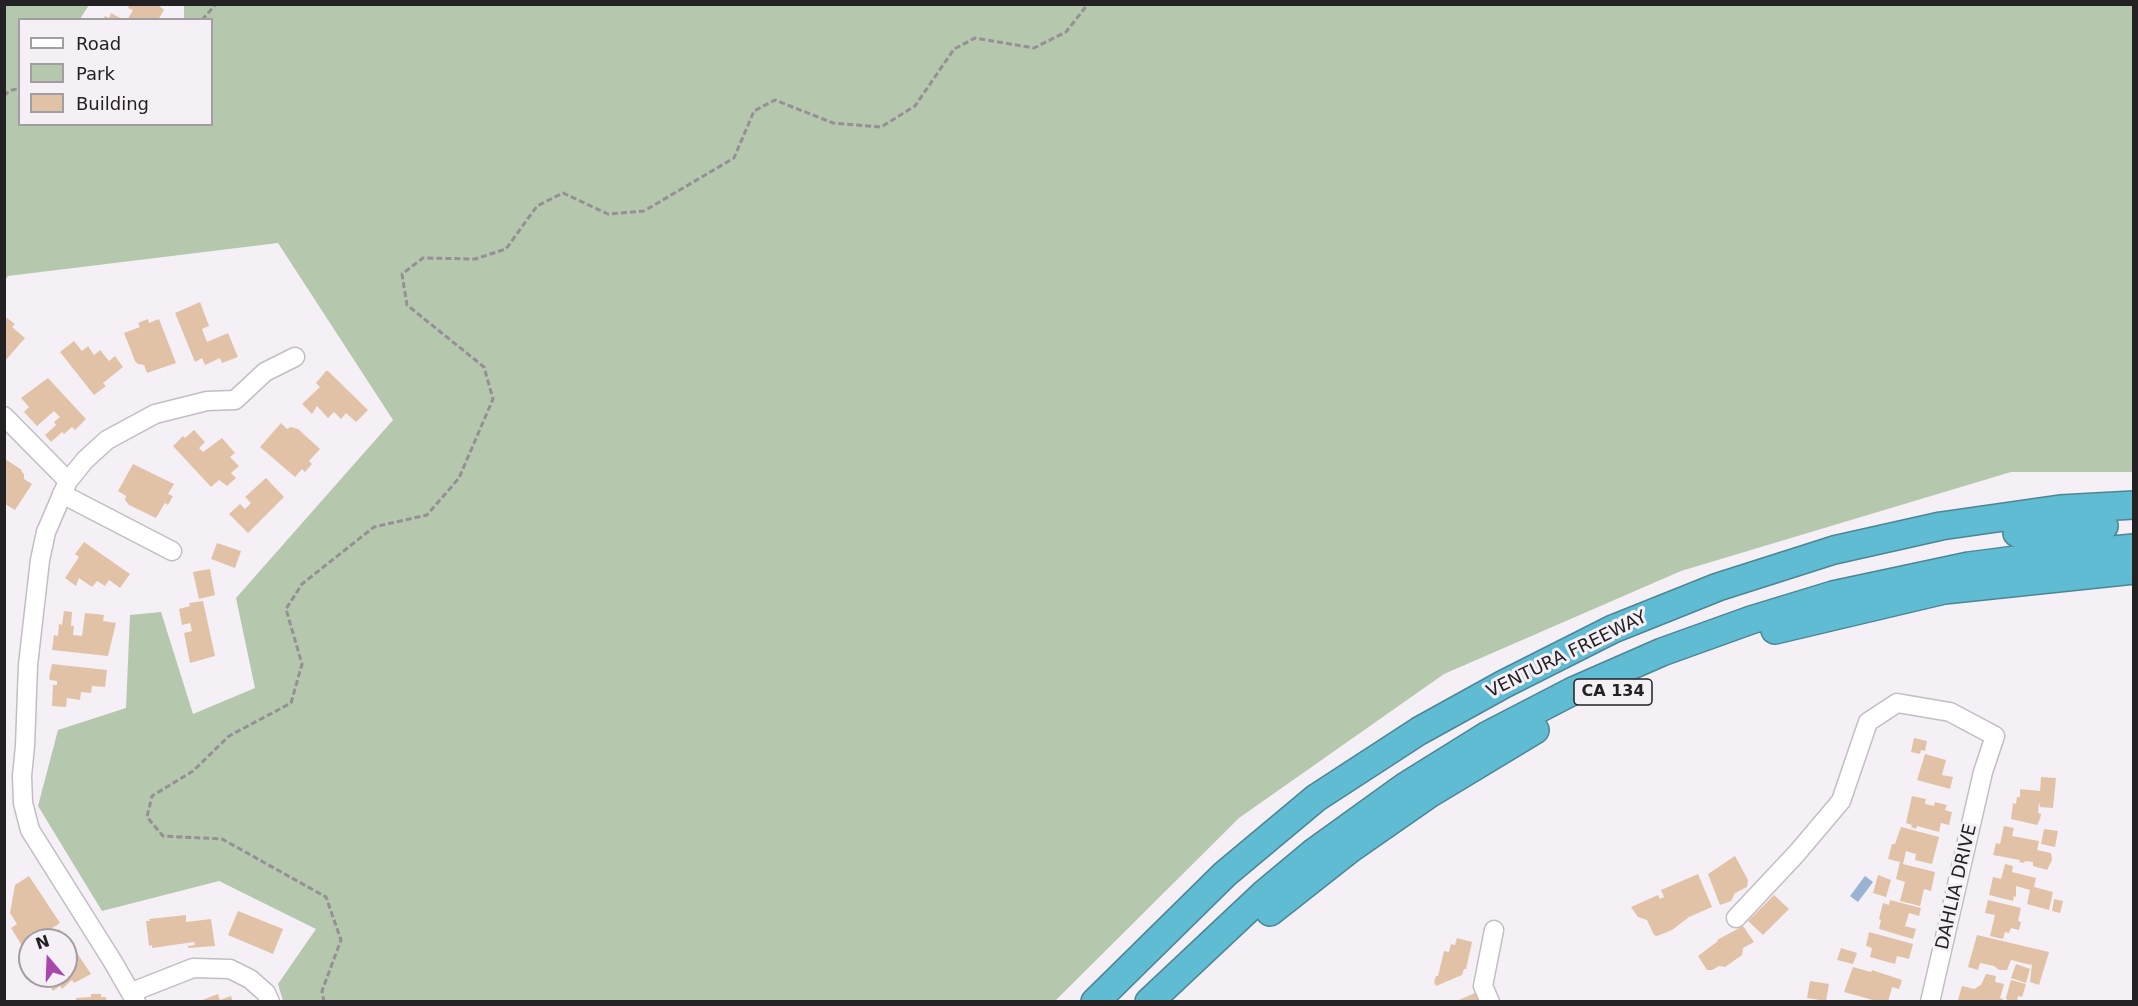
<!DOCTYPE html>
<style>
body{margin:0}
#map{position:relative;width:2138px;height:1006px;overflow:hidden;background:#f5eff6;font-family:"DejaVu Sans",sans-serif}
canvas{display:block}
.frame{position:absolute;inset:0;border:6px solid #242124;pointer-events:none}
.legend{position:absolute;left:18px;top:18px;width:195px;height:108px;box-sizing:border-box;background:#f5eff6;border:2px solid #a19da2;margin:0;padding:8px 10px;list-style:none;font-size:18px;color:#242124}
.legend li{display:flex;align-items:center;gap:12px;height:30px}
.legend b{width:30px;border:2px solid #a19da2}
.north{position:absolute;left:18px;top:928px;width:60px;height:60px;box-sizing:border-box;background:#f5eff6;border:2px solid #a19da2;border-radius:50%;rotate:341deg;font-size:16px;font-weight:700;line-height:24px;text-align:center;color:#242124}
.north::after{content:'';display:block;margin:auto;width:21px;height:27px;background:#aa46ac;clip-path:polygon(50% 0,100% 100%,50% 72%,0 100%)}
</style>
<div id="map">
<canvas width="2138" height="1006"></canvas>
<div class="frame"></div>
<ul class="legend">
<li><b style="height:8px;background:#fff"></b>Road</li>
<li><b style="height:16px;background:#b5c7ad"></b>Park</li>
<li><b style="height:16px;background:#e2c2a6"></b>Building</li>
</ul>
<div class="north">N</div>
</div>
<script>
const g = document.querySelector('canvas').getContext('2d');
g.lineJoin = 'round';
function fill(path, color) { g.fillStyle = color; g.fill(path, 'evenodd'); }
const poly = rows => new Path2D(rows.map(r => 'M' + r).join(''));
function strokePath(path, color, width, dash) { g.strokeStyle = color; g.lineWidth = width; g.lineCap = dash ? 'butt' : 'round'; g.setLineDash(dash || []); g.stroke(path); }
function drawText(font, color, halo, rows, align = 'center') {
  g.font = font + ' "DejaVu Sans",sans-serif'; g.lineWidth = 6; g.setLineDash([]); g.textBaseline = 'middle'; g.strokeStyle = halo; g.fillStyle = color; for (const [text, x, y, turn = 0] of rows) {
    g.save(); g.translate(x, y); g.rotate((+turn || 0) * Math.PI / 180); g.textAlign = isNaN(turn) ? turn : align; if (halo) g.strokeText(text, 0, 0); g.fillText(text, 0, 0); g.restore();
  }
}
fill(poly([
 [5,4,89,5,80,19,20,20,20,124,212,124,212,20,184,19,184,5,2133,5,2133,472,2011,472,1681,571,1444,674,1239,818,1055,1001,283,1001,278,984,316,929,219,881,102,911,38,806,58,730,126,708,130,615,161,612,193,714,255,688,236,598,393,420,278,243,8,276,5,280]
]), '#b5c7ad');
fill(poly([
 [1865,876,1873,882,1858,902,1850,896]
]), '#9ab3d3');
fill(poly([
 [130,4,157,4,164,10,158,20,127,20,133,10,128,8],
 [111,13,124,20,103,20,105,16,109,18],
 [200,302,209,326,202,329,207,342,228,333,238,357,222,363,220,358,205,365,202,358,195,362,175,313],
 [7,318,15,324,12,327,25,338,5,361,5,320],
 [148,319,149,323,159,319,176,363,147,373,144,365,138,364,135,361,124,333,140,327,138,323],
 [74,341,82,351,88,346,94,355,100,350,109,361,115,356,123,367,103,383,106,386,94,395,60,352],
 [326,371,328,371,368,410,356,422,346,413,341,419,334,412,328,418,317,406,312,414,302,404,320,387,316,383],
 [48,378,86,419,75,430,72,427,64,434,62,432,51,442,45,435,56,425,54,422,60,417,54,411,37,426,24,412,29,407,21,398],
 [281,423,287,429,291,427,298,429,320,449,309,461,312,464,305,472,302,469,295,477,260,447],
 [194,430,205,442,199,448,203,452,222,438,235,453,230,457,239,466,231,473,236,478,227,486,219,480,211,487,173,446,183,436,185,438],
 [5,459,22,470,21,471,24,474,24,479,32,484,15,510,5,504],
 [133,464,174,484,168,494,173,496,168,505,165,503,156,518,129,505,125,500,126,496,118,491],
 [266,478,284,497,248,533,229,514,240,504,245,509,251,503,245,497],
 [84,542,130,574,120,588,109,580,105,586,97,581,92,587,79,578,76,586,65,578,79,557,75,554],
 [217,543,241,551,235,568,211,559],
 [210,569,215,595,199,599,193,572],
 [203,601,215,656,190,663,184,633,192,631,190,623,182,625,179,609,190,606,189,603],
 [64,611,72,612,71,626,74,626,73,635,82,636,85,613,104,615,103,621,116,623,108,656,52,650,54,635,58,636,59,624,62,625],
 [52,664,107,670,105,687,92,686,91,693,81,692,80,700,67,698,66,707,52,706,53,685,57,685,57,681,50,680,49,678],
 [1914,738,1927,741,1925,751,1921,750,1920,754,1911,752],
 [1925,754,1946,760,1942,775,1953,777,1950,789,1917,780],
 [2041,777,2056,778,2053,808,2040,807,2039,802,2038,813,2041,814,2040,819,2037,825,2011,819,2013,803,2016,804,2017,797,2020,797,2020,789,2040,791],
 [1912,796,1926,799,1925,804,1934,806,1935,802,1947,805,1945,810,1952,812,1949,825,1941,823,1939,832,1917,826,1916,829,1911,827,1912,825,1906,823],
 [2004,826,2014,828,2012,836,2039,841,2037,850,2051,853,2052,860,2047,870,2033,866,2033,862,2025,861,2024,863,2019,862,2020,860,1993,855,1996,843,2000,844],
 [1901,827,1939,837,1932,864,1915,860,1916,854,1906,851,1903,864,1935,872,1931,891,1924,889,1920,906,1900,901,1905,882,1896,879,1900,862,1888,859,1892,844,1895,844],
 [2044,829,2058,831,2055,847,2041,844],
 [1735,856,1748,880,1747,887,1735,893,1731,901,1720,905,1708,874],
 [2005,864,2013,866,2012,872,2036,878,2034,887,2053,892,2049,910,2027,904,2030,890,2016,886,2016,897,2014,896,2013,901,1989,895,1993,877,2001,879],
 [1698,874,1712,907,1689,917,1672,930,1657,936,1654,935,1647,920,1638,917,1631,907,1658,895,1660,899,1664,897,1661,890],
 [1878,875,1891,880,1886,897,1873,893],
 [29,876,60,923,37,938,38,940,30,940,30,946,24,949,11,928,17,924,10,913,15,885],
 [1774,895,1789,909,1763,935,1748,921],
 [2054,899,2063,901,2060,913,2052,911],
 [1890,900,1921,908,1919,916,1909,913,1905,926,1916,929,1913,939,1879,929,1881,920,1879,919,1883,903,1889,905],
 [1988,900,2021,908,2018,921,2021,922,2019,930,2011,928,2009,933,2005,932,2003,939,1990,936,1995,915,1985,913],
 [238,911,283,929,273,954,228,935],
 [186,915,186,922,211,919,215,946,188,948,188,946,195,945,194,942,152,948,152,945,149,946,146,921,150,921,149,919],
 [1743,926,1754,942,1743,948,1742,955,1725,967,1719,966,1712,970,1707,970,1698,956,1718,941,1717,940],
 [59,929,68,942,69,941,91,974,74,983,72,980,62,989,60,986,53,991,43,976,66,976,66,940,43,940],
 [1869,932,1913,944,1909,959,1897,956,1895,964,1870,957,1872,948,1866,946],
 [1977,935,2049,952,2039,985,2030,982,2032,963,2031,965,2011,960,2007,970,1999,970,1994,966,1980,963,1978,970,1968,967],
 [1457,938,1472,942,1466,969,1464,969,1462,975,1436,986,1434,982,1436,976,1438,976,1444,951,1449,952,1451,944,1455,945],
 [1841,948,1857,953,1853,964,1837,960],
 [2016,964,2030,969,2026,983,2011,978],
 [1853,967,1871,972,1872,970,1902,980,1899,989,1892,987,1888,1002,1880,1002,1844,992],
 [1986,974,1996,976,1995,982,2004,984,2000,998,2003,999,2003,1002,1958,1000,1962,986,1974,989,1981,985],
 [2011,980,2026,984,2022,997,2018,996,2017,1002,2007,1000,2006,998],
 [1810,981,1829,984,1826,1001,1807,998],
 [1475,993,1479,1002,1454,1002],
 [91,994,101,994,101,997,106,997,107,1002,76,1002,76,998,91,997],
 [218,994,220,1000,231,996,233,1002,197,1002]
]), '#e2c2a6');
const minor = poly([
 [4,416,68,481],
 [62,494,172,551],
 [1736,918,1797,853,1841,801,1868,722,1897,703,1950,712,1995,736,1983,772,1930,1002],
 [132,992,193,968,230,969,250,979,266,993,270,1002],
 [136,1002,113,962,30,830,23,803,22,776,25,746,28,665,40,560,46,532,68,481,85,460,107,440,155,414,207,401,235,400,265,372,295,357],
 [1490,1002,1483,986,1494,930]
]);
const highway = poly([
 [2017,533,2104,526],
 [1775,630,1944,590,2134,570],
 [1270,912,1350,849,1429,794,1535,730],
 [1095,1002,1225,874,1316,798,1419,731,1504,684,1613,629,1718,587,1834,550,1941,526,2060,509,2134,505],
 [1149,1002,1265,893,1313,853,1406,786,1488,735,1573,691,1662,652,1751,620,1833,595,1969,566,2038,557,2134,548]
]);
strokePath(minor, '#c3bdc4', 21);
strokePath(highway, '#4b8695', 30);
strokePath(poly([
 [202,20,216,4],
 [4,96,9,91,20,88],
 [324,1002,322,991,341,940,326,897,222,839,163,836,147,817,152,796,193,771,229,736,291,703,302,664,286,609,302,584,374,527,427,515,459,478,493,399,484,367,407,305,402,274,423,258,475,259,506,249,537,206,563,193,608,214,644,211,734,158,754,111,775,100,833,123,881,127,915,106,954,49,975,38,1034,48,1066,32,1088,4]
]), '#959095', 3, [6, 3]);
strokePath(minor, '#fff', 18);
strokePath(highway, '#60bcd2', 27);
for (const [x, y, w] of [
 [1613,692,78]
]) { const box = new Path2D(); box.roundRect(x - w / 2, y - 13, w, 26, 4.5); g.fillStyle = '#f5eff6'; g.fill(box); strokePath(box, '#242124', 1.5); }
drawText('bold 16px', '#242124', null, [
 ["CA 134",1613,692]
]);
drawText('18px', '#242124', '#f5eff6', [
 ["VENTURA FREEWAY",1567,655,-26],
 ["DAHLIA DRIVE",1957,887,-77]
]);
</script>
